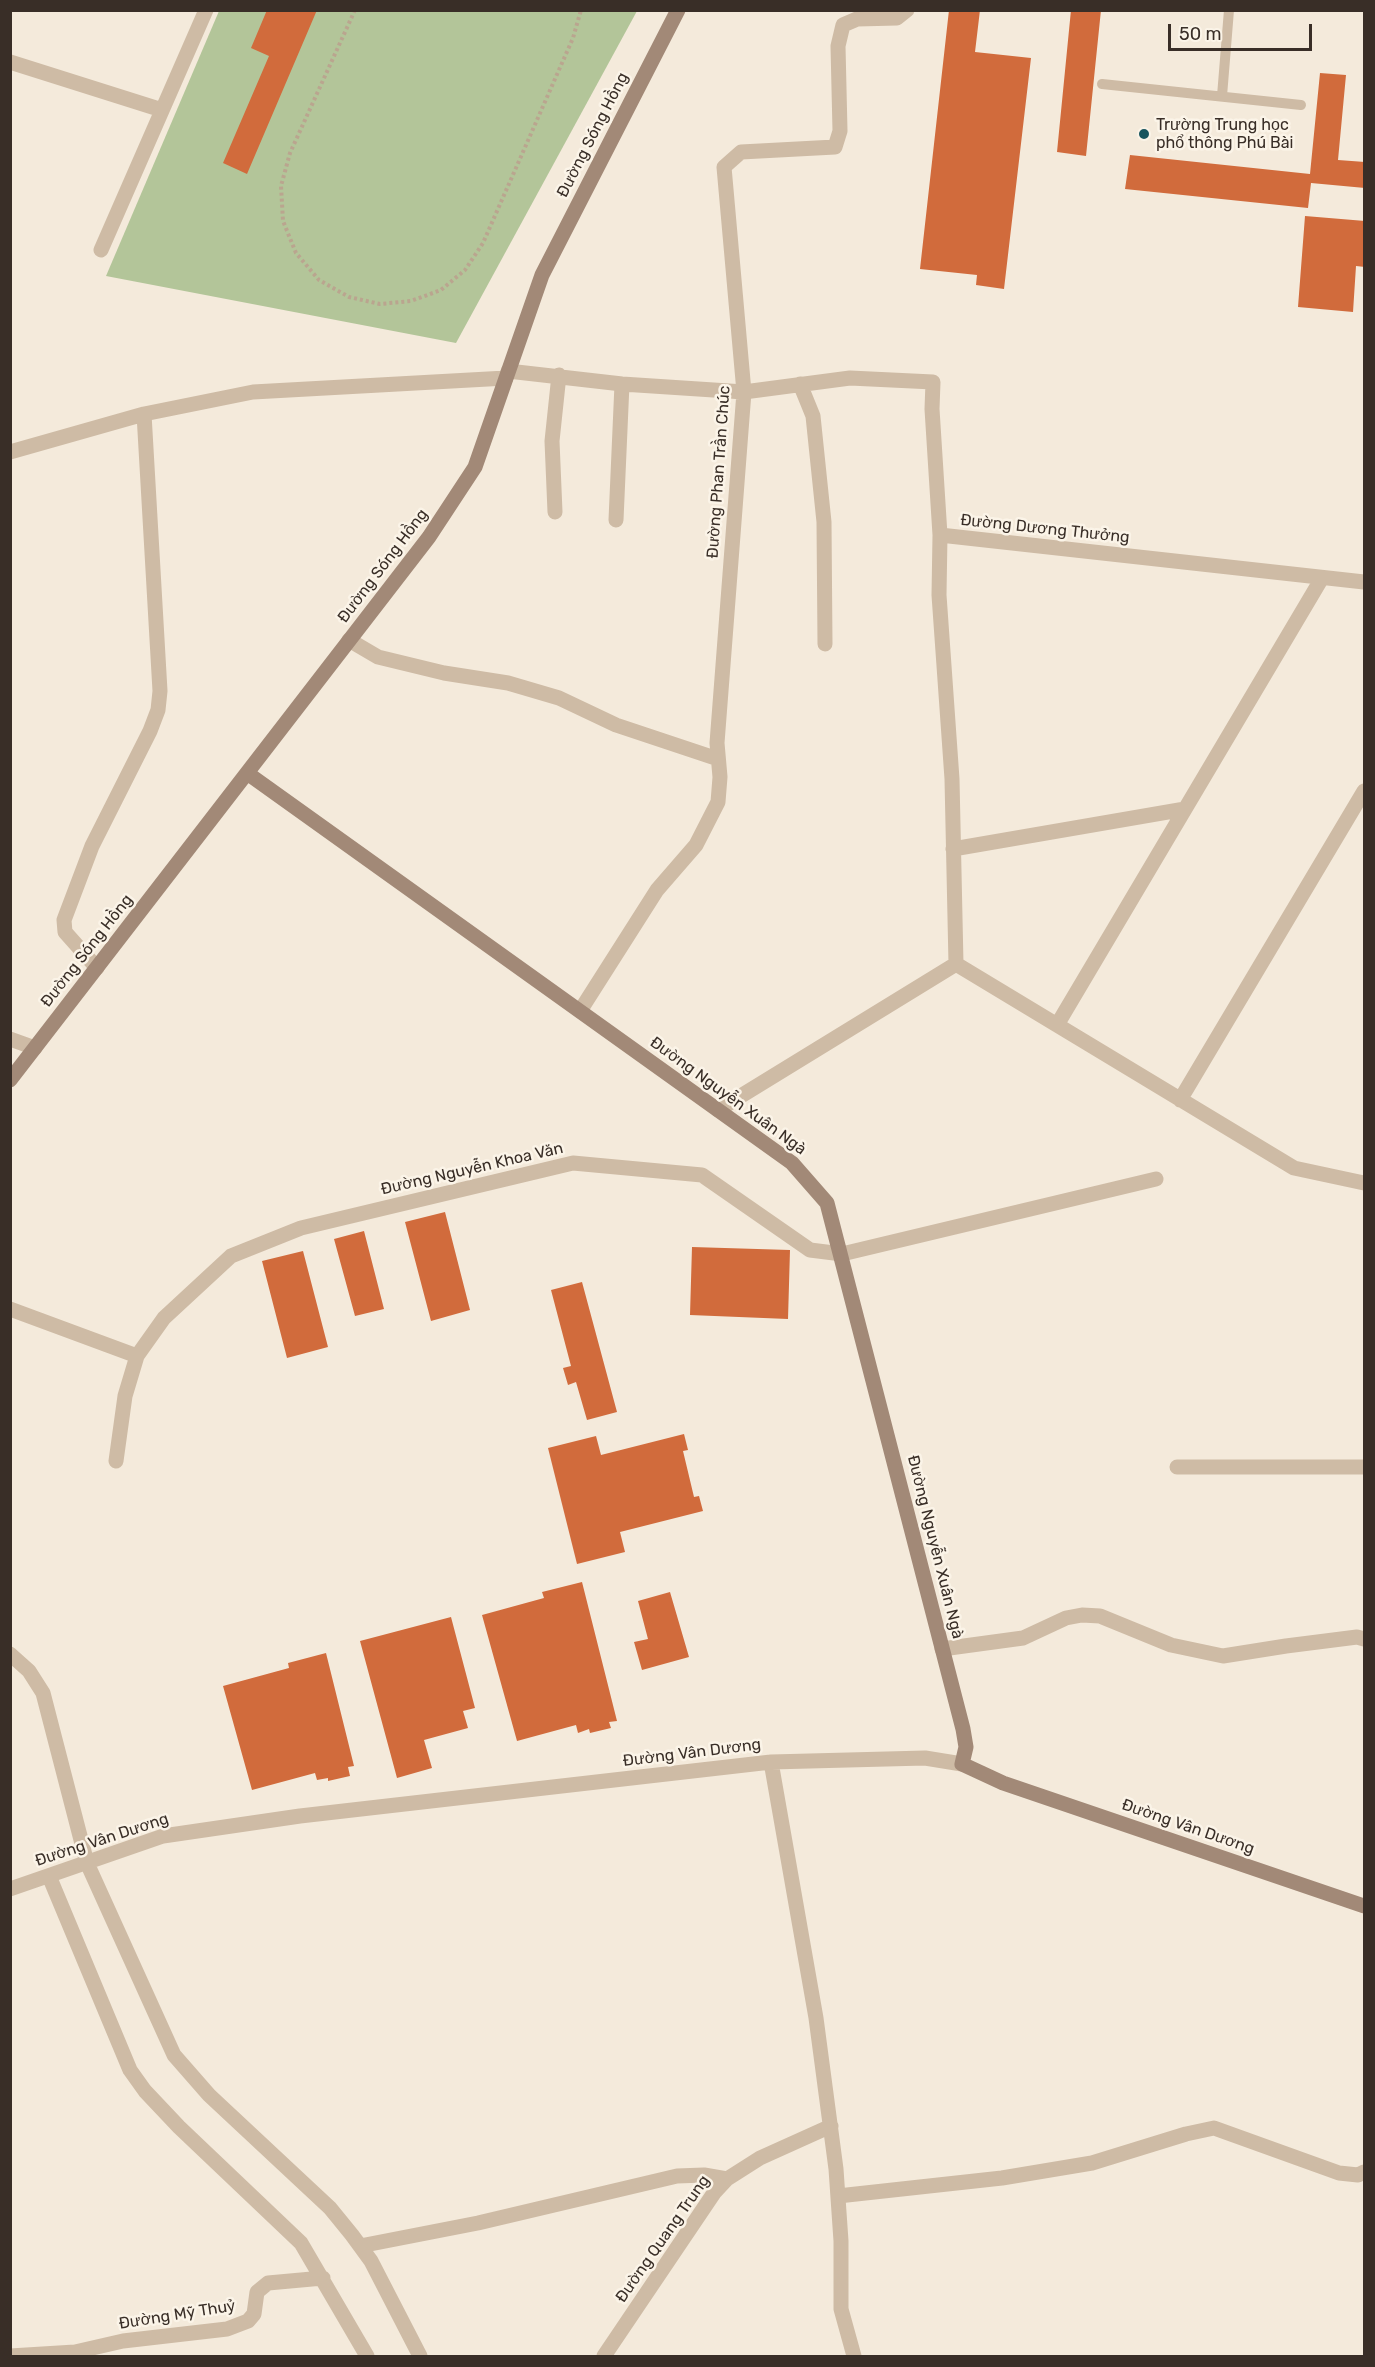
<!DOCTYPE html>
<meta charset="utf-8">
<style>
body{margin:0}
#map{position:relative;width:1375px;height:2367px;overflow:hidden;background:#f4eadb;font-family:Rubik,sans-serif}
canvas{display:block}
.frame{position:absolute;inset:0;border:12px solid #392e27;pointer-events:none}
.scale{position:absolute;left:1168px;top:24px;width:144px;height:27px;box-sizing:border-box;border:3px solid #392e27;border-top:0;padding-left:8px;font-size:18px;line-height:21px;white-space:nowrap;color:#392e27;-webkit-text-stroke:4px #fbf4e8;paint-order:stroke}
</style>
<div id="map">
<canvas width="1375" height="2367"></canvas>
<div class="frame"></div>
<div class="scale">50 m</div>
</div>
<script>
const g = document.querySelector('canvas').getContext('2d');
g.lineJoin = 'round';
function fill(path, color) { g.fillStyle = color; g.fill(path, 'evenodd'); }
const poly = rows => new Path2D(rows.map(r => 'M' + r).join(''));
function strokePath(path, color, width, dash) { g.strokeStyle = color; g.lineWidth = width; g.lineCap = dash ? 'butt' : 'round'; g.setLineDash(dash || []); g.stroke(path); }
function drawText(font, color, halo, rows, align = 'center') {
  g.font = font + ' Rubik,sans-serif'; g.lineWidth = 5; g.setLineDash([]); g.textBaseline = 'middle'; g.strokeStyle = halo; g.fillStyle = color; for (const [text, x, y, turn = 0] of rows) {
    g.save(); g.translate(x, y); g.rotate((+turn || 0) * Math.PI / 180); g.textAlign = isNaN(turn) ? turn : align; if (halo) g.strokeText(text, 0, 0); g.fillText(text, 0, 0); g.restore();
  }
}
fill(poly([
 [219,11,637,11,456,343,106,276]
]), '#b3c599');
fill(poly([
 [267,10,317,10,247,174,223,163,269,56,251,48],
 [949,10,980,10,975,52,1031,58,1004,289,976,285,977,275,920,269],
 [1071,10,1101,10,1086,156,1057,152],
 [1320,73,1346,75,1338,160,1365,162,1365,188,1311,183,1308,208,1125,189,1130,155,1310,174],
 [1305,216,1365,221,1365,267,1356,266,1353,312,1298,307],
 [445,1212,470,1310,431,1321,405,1222],
 [364,1231,384,1309,355,1316,334,1239],
 [692,1247,790,1250,788,1319,690,1315],
 [303,1251,328,1347,287,1358,262,1261],
 [582,1282,617,1412,587,1420,576,1382,568,1385,563,1368,571,1366,551,1290],
 [684,1434,688,1450,683,1451,694,1497,699,1496,703,1511,620,1532,625,1552,577,1564,548,1448,596,1436,601,1455],
 [582,1582,617,1721,609,1722,611,1728,590,1733,589,1729,578,1733,576,1725,517,1741,482,1615,544,1598,542,1592],
 [670,1592,689,1657,642,1670,634,1642,648,1639,638,1601],
 [451,1617,475,1708,463,1711,468,1728,424,1740,432,1768,397,1778,360,1641],
 [326,1653,354,1766,348,1767,350,1776,328,1781,328,1778,317,1780,315,1773,252,1790,223,1686,289,1668,288,1663]
]), '#d16b3c');
strokePath(poly([
 [355,10,290,153,281,186,283,221,296,253,319,280,349,297,380,304,411,301,441,290,465,270,483,243,573,38,581,10]
]), '#baa58f', 4, [3, 3]);
strokePath(poly([
 [1102,84,1301,105],
 [1222,96,1229,10]
]), '#cebba5', 10);
strokePath(poly([
 [10,62,162,110],
 [101,250,206,10],
 [508,371,622,384,744,392,850,378,933,382,932,409,940,535,1364,582],
 [800,384,813,416,824,522,825,644],
 [10,452,144,414,253,392,506,378],
 [555,512,552,441,559,375],
 [616,520,622,384],
 [940,535,939,595,952,779,956,964],
 [349,640,378,657,444,673,508,683,559,698,616,725,718,759],
 [953,849,1185,809],
 [956,964,1294,1168,1364,1183],
 [97,968,65,932,64,920,92,846,150,731,158,710,160,691,144,414],
 [580,1011,657,890,696,845,718,802,720,777,717,743,744,392,724,167,741,152,835,147,840,131,838,46,843,25,857,19,897,18,907,10],
 [1057,1025,1322,578],
 [10,1039,35,1048],
 [1180,1100,1364,791],
 [718,1110,956,964],
 [10,1309,137,1356],
 [116,1461,125,1396,137,1356,164,1318,231,1256,301,1228,573,1163,702,1175,810,1250,842,1254,1156,1179],
 [1177,1467,1364,1467],
 [942,1649,1023,1638,1066,1618,1082,1615,1100,1616,1171,1645,1223,1656,1286,1646,1357,1637,1364,1639],
 [10,1654,29,1671,43,1693,87,1863,174,2055,209,2095,330,2208,352,2235,371,2261,420,2356],
 [771,1762,816,2018,836,2169,841,2241,841,2309,854,2356],
 [49,1876,130,2070,145,2091,179,2127,301,2243,367,2356],
 [10,1889,163,1836,300,1816,771,1762,925,1758,962,1764],
 [838,2196,1002,2178,1092,2163,1186,2134,1214,2128,1339,2173,1358,2175,1364,2172],
 [360,2246,478,2223,677,2176,704,2175,727,2179],
 [10,2356,75,2352,123,2341,227,2329,248,2321,254,2314,257,2292,268,2283,323,2278],
 [604,2356,714,2193,727,2179,760,2158,831,2126]
]), '#cebba5', 15);
strokePath(poly([
 [247,773,792,1163,827,1203,963,1729,966,1747,962,1764,1003,1783,1364,1906],
 [10,1080,429,537,475,467,542,275,678,10]
]), '#a28977', 15);
for (const [x, y, r, color] of [
 [1144,134,6,"#19555e"]
]) { const dot = new Path2D(); dot.arc(x, y, r, 0, 2 * Math.PI); g.fillStyle = color; g.fill(dot); strokePath(dot, '#fbf4e8', 2); }
drawText('16px', '#392e27', '#fbf4e8', [
 ["Trường Trung học",1156,125],
 ["phổ thông Phú Bài",1156,143]
], 'left');
drawText('16px', '#392e27', '#fbf4e8', [
 ["Đường Sóng Hồng",593,135,-63],
 ["Đường Phan Trần Chúc",719,472,-86],
 ["Đường Dương Thưởng",1045,529,6],
 ["Đường Sóng Hồng",383,566,-53],
 ["Đường Sóng Hồng",87,951,-52],
 ["Đường Nguyễn Xuân Ngà",728,1096,36],
 ["Đường Nguyễn Khoa Văn",472,1169,-13],
 ["Đường Nguyễn Xuân Ngà",935,1547,76],
 ["Đường Vân Dương",692,1753,-7],
 ["Đường Vân Dương",1188,1827,19],
 ["Đường Vân Dương",102,1840,-18],
 ["Đường Quang Trung",663,2239,-55],
 ["Đường Mỹ Thuỷ",177,2315,-9]
]);
</script>
